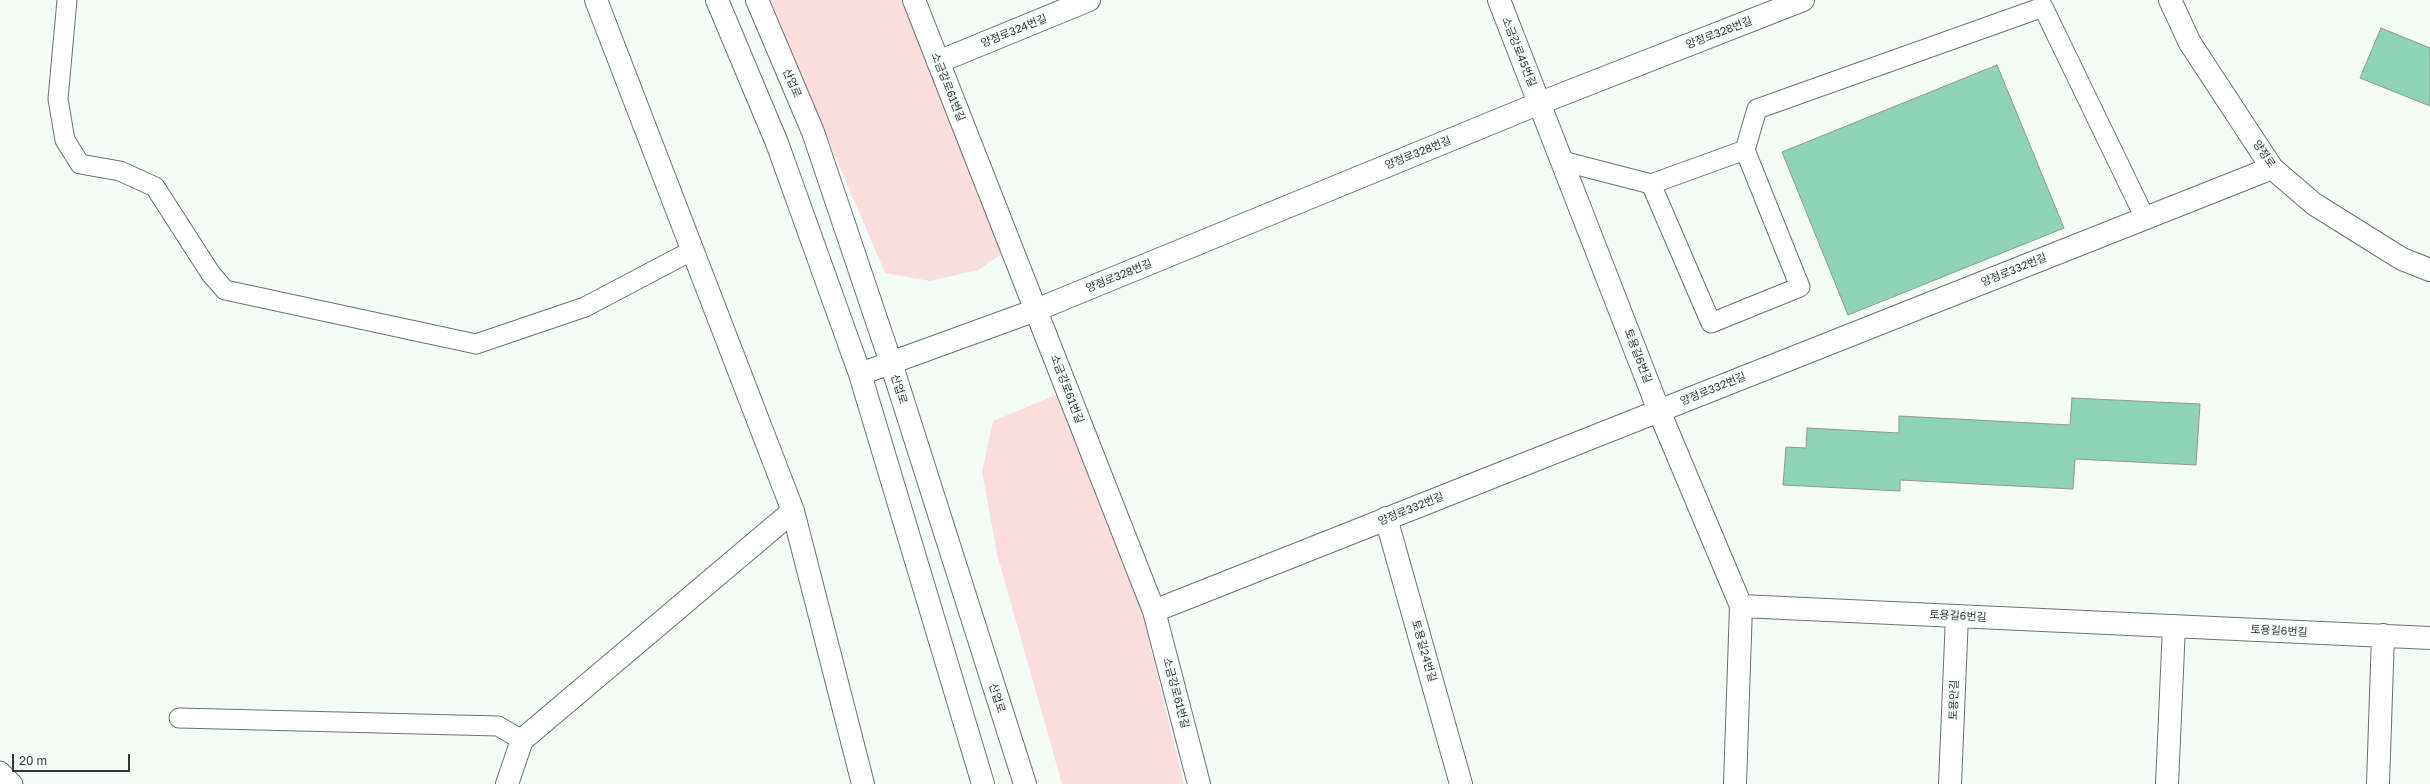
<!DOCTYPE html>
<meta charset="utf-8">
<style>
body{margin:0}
#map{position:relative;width:2430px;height:784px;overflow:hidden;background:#f4fcf8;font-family:"Golos Text",sans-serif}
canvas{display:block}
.scale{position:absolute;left:12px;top:754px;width:118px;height:18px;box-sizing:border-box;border:2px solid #353837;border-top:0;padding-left:5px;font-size:12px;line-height:14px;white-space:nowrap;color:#353837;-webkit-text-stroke:3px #f4fcf8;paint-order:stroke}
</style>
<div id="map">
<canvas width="2430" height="784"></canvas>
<div class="scale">20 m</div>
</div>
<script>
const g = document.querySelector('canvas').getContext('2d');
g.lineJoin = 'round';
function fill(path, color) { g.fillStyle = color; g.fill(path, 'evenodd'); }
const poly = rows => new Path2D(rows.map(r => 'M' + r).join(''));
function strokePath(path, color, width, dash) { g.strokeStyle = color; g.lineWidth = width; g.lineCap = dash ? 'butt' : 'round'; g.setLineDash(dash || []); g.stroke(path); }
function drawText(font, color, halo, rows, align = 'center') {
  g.font = font + ' "Golos Text","Noto Sans KR",sans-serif'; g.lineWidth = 3; g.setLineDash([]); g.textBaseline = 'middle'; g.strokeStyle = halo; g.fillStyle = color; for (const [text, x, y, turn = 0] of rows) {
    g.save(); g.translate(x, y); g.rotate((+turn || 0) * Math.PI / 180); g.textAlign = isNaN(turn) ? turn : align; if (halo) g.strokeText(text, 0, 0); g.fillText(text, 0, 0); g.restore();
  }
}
fill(poly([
 [769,0,902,0,1003,253,978,270,930,281,885,273],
 [1056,395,1142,613,1184,784,1062,784,997,554,982,472,993,421]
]), '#fadede');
const building = poly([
 [2381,28,2430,48,2430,106,2360,78,2381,28],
 [1997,65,2064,228,1848,315,1782,152,1997,65],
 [2072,398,2200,404,2196,465,2075,459,2073,489,1900,480,1900,491,1783,485,1786,447,1806,448,1807,428,1899,433,1899,416,2070,425,2072,398]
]);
fill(building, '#8ed3b3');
strokePath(building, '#919894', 1);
const lane = poly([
 [67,0,58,99,65,140,80,164,120,171,155,187,211,274,225,290,476,344,585,307,693,250],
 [1562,161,1651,184,1711,323,1800,287,1745,150,1757,109,2043,7,2145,218],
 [1651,184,1745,150],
 [179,718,498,726,522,740],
 [0,771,13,784]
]);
const street = poly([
 [596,0,793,511,863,784],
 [914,0,1154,611,1199,784],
 [1499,0,1659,411,1741,606,2430,638],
 [938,62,1089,0],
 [1386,518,1461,784],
 [1154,611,2272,168],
 [507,784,522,740,793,511],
 [1735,784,1741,606],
 [1950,784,1957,616],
 [2167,784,2174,626],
 [2378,784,2383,635]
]);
const secondary = poly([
 [717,0,777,143,860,374,983,784],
 [757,0,813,132,891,363,1025,784],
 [2170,0,2190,43,2272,168,2314,204,2402,259,2430,270],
 [860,374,1036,310,1540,103,1803,0]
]);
strokePath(lane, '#6c726f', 21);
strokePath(street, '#6c726f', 24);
strokePath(secondary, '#6c726f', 24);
strokePath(lane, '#fff', 19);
strokePath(street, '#fff', 22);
strokePath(secondary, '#fff', 22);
drawText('11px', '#353837', '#f4fcf8', [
 ["양정로324번길",1014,31,-22],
 ["양정로328번길",1719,33,-21],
 ["소금강로45번길",1519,52,68],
 ["산업로",792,83,67],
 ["소금강로61번길",948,87,68],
 ["양정로328번길",1418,153,-22],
 ["양정로",2264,154,55],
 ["양정로332번길",2014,270,-22],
 ["양정로328번길",1119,276,-22],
 ["토용길6번길",1638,356,69],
 ["산업로",899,389,72],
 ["소금강로61번길",1067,389,69],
 ["양정로332번길",1713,389,-22],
 ["양정로332번길",1411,509,-22],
 ["토용길6번길",1958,616,3],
 ["토용길6번길",2279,631,3],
 ["토용길24번길",1424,651,74],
 ["소금강로61번길",1176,693,75],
 ["산업로",997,698,72],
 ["토용안길",1954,700,-88]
]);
</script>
